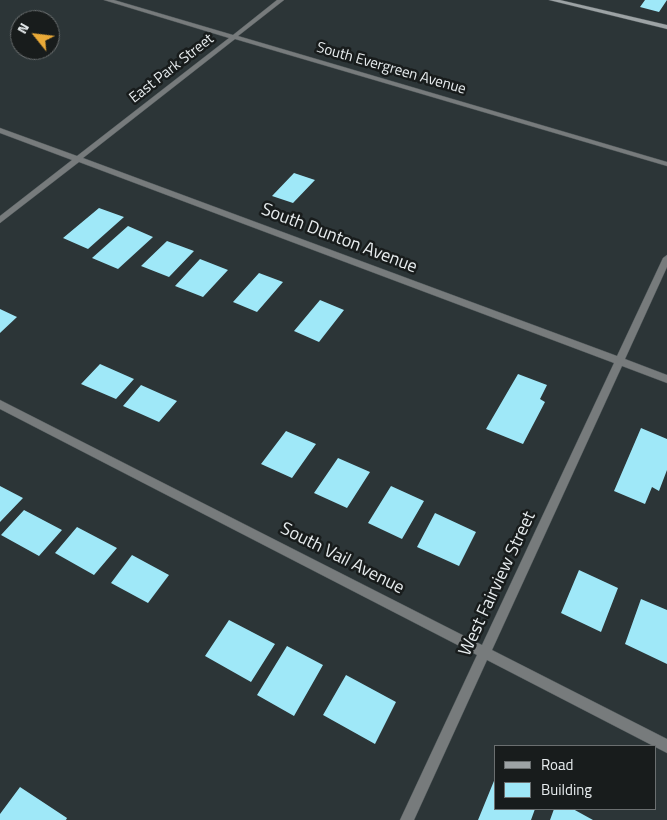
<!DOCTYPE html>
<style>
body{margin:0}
#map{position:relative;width:667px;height:820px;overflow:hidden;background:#2c3537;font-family:"Titillium Web",sans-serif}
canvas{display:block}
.legend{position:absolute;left:494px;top:745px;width:162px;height:65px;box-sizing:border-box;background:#181c1c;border:1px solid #6b6f70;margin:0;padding:6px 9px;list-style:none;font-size:15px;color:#e7ecee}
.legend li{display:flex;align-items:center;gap:10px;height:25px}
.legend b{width:25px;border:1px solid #6b6f70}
.north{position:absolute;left:10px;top:10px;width:50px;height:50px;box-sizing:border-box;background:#181c1c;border:1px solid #6b6f70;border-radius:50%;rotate:299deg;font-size:14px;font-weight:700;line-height:20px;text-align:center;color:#e7ecee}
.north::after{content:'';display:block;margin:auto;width:18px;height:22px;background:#eaaa38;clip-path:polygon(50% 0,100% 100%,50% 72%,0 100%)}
</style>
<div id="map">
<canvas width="667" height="820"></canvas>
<ul class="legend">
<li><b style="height:6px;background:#9da3a5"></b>Road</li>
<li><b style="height:14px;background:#9fe8f8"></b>Building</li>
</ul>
<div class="north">N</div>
</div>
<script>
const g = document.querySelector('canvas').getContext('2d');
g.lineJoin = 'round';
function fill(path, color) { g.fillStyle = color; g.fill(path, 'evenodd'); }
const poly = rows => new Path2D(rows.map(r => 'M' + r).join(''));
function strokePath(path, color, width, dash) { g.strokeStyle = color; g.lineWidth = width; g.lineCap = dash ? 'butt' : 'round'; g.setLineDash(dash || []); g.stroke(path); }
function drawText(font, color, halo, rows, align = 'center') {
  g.font = font + ' "Titillium Web",sans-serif'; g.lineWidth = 5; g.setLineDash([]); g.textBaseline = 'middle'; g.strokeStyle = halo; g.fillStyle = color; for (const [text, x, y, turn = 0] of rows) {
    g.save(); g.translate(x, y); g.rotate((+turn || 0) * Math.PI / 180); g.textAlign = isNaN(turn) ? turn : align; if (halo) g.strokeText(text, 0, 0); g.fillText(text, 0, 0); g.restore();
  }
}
fill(poly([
 [645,0,667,0,659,12,640,7],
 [294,173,315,180,293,203,272,196],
 [99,208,124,217,88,249,63,238],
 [128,226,153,237,118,269,92,258],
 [167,241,194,251,169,277,141,266],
 [200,259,228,270,203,297,175,286],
 [259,273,283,282,257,312,233,302],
 [320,300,344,310,319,342,294,331],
 [0,309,17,317,0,333],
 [100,364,134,379,116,399,81,384],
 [518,374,547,385,540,399,545,402,523,444,486,429],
 [141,385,177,401,159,422,123,406],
 [641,428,667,439,667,470,659,491,652,487,645,504,614,491],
 [286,431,316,444,292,478,261,464],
 [338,458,370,472,347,508,314,493],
 [0,486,23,498,0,522],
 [391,486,424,501,402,539,368,523],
 [24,510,62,530,39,556,1,535],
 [435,513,476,532,459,566,417,547],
 [77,527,117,548,94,575,55,553],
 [132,555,169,575,148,603,111,583],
 [579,570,618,588,601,632,561,613],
 [641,599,667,610,667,664,625,644],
 [229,620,275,644,251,682,205,656],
 [287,646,323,665,294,716,257,695],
 [346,675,396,702,375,744,323,715],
 [496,776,496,809,535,809,531,820,478,820],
 [20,787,67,818,66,820,0,820,0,814],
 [554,809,573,809,593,820,550,820]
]), '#9fe8f8');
const street = poly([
 [104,0,114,0,233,35,277,0,284,0,238,36,667,162,667,166,235,39,83,158,617,356,663,258,667,255,667,267,625,359,667,375,667,383,622,366,492,650,667,739,667,753,487,660,414,820,400,820,477,655,0,409,0,400,482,645,614,363,79,162,0,223,0,216,72,160,0,133,0,128,77,156,229,38,104,0]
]);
const secondary = poly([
 [549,0,560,0,667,25,667,29,549,0]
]);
strokePath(street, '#4a5254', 1);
strokePath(secondary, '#4a5254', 1);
fill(street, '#777b7c');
fill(secondary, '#9da3a5');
drawText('15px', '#e7ecee', '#181c1c', [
 ["East Park Street",172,69,-38],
 ["South Evergreen Avenue",391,69,16]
]);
drawText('18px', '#e7ecee', '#181c1c', [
 ["South Dunton Avenue",339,239,21],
 ["South Vail Avenue",342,559,27],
 ["West Fairview Street",498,584,-65]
]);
</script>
